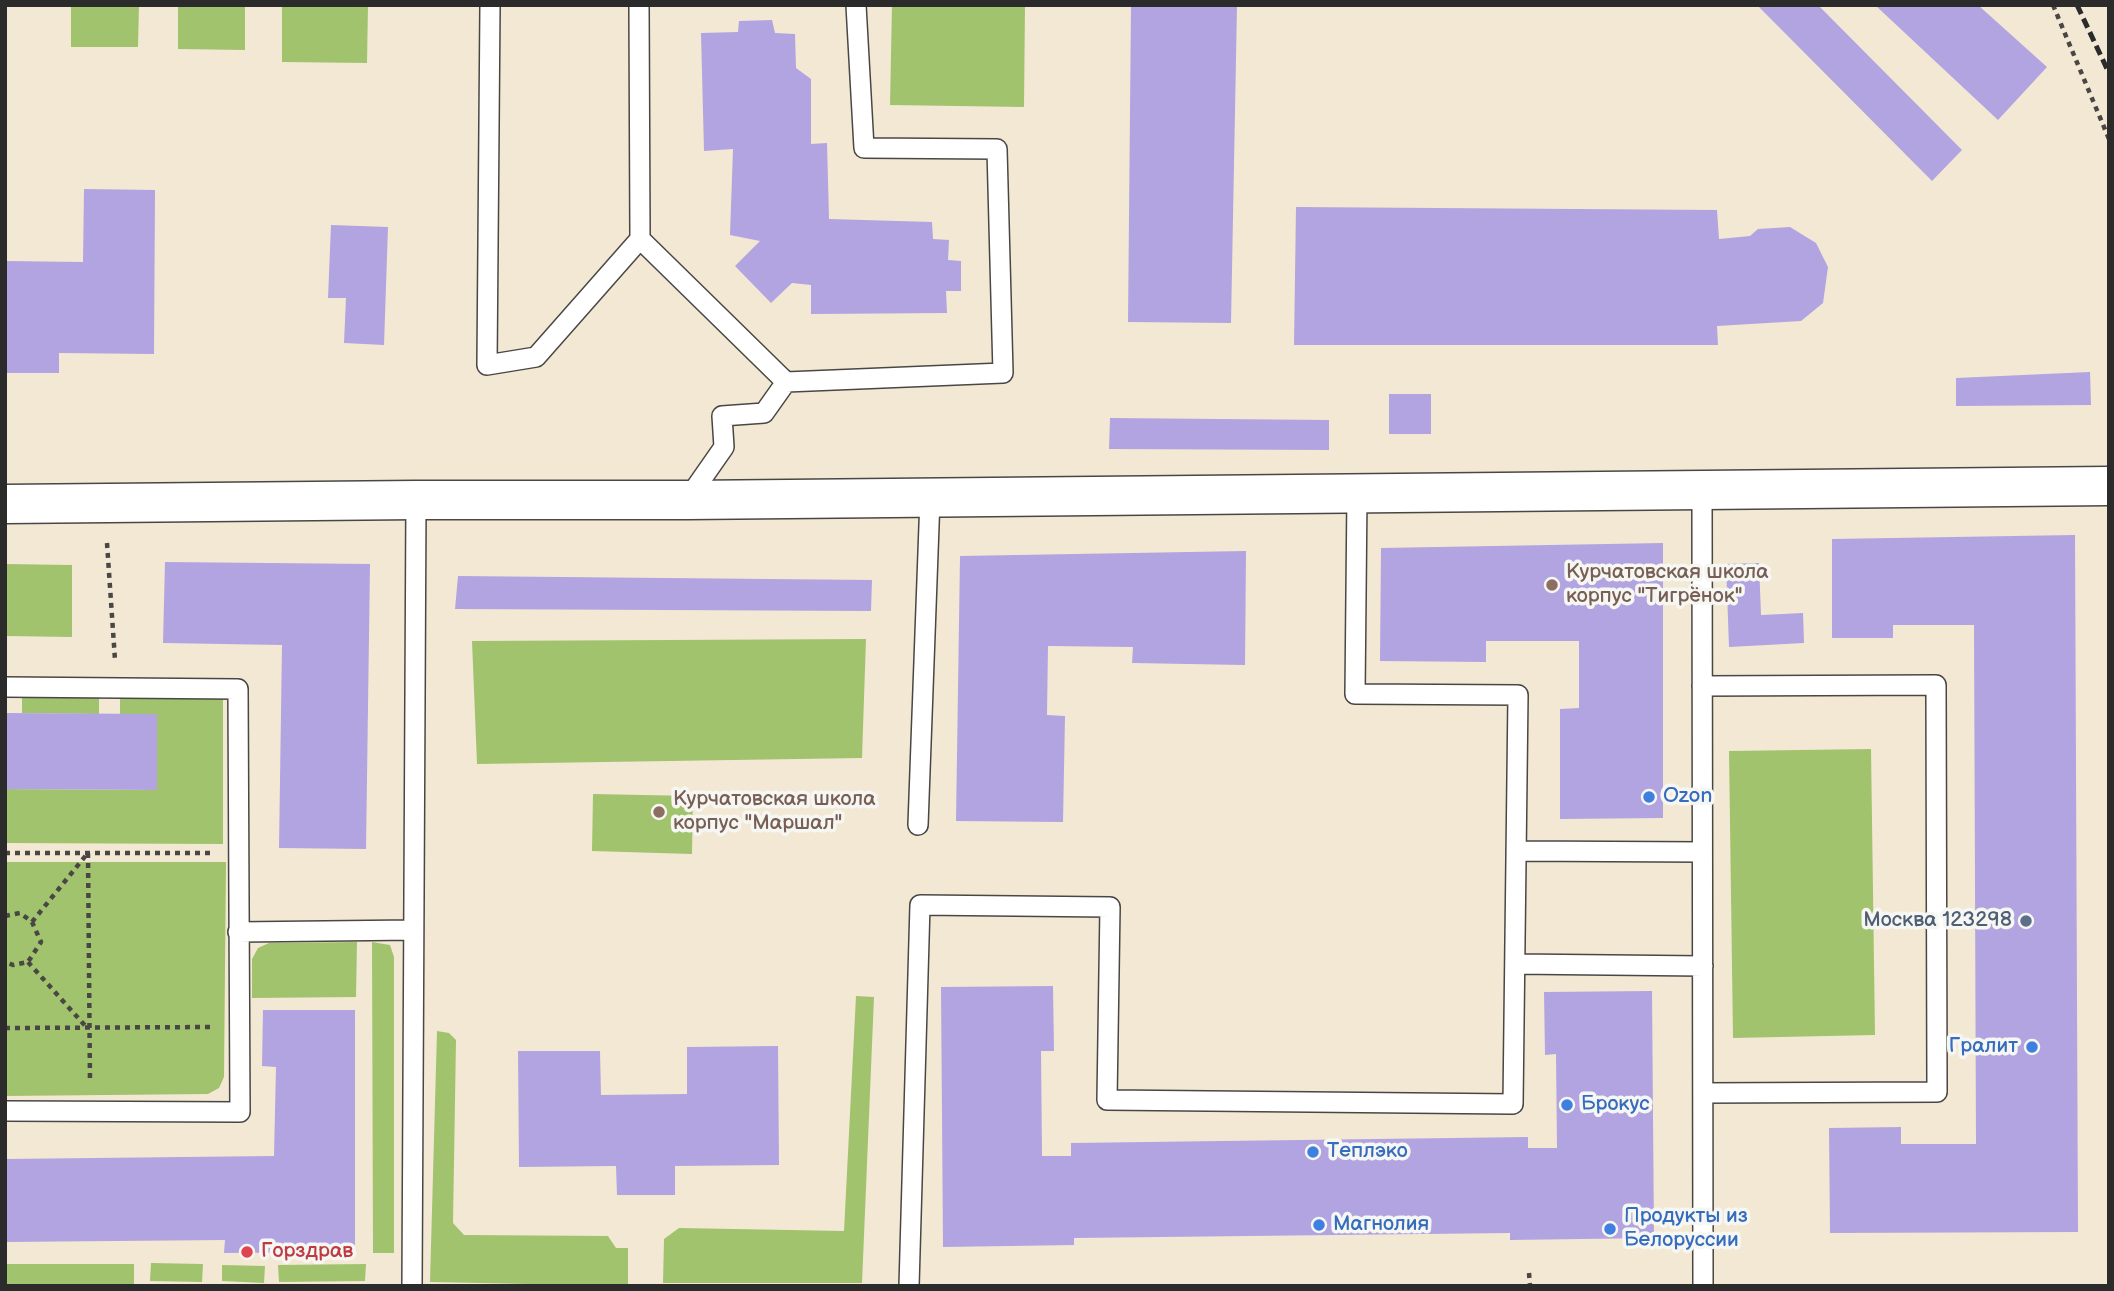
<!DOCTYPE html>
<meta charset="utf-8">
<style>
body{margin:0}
#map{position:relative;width:2114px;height:1291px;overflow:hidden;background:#f3e8d4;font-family:"Balsamiq Sans",sans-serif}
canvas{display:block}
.frame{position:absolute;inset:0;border:7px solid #2b2b2b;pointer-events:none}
</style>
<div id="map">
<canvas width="2114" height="1291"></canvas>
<div class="frame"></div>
</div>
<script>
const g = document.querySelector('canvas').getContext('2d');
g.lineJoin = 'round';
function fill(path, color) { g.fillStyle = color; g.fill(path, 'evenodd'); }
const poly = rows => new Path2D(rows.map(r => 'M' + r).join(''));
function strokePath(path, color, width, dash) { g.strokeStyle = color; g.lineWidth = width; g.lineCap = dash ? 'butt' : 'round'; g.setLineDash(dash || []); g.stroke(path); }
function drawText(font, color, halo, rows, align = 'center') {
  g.font = font + ' "Balsamiq Sans",sans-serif'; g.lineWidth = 7; g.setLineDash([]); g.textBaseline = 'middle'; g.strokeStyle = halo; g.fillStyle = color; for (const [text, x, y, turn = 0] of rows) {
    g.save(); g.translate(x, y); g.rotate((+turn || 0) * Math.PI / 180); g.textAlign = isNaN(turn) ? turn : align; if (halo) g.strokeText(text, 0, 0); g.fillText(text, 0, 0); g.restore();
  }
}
fill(poly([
 [71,5,139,5,138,47,71,47],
 [178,5,245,5,245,50,178,49],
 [282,5,368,5,367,63,282,62],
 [892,5,1025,5,1024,107,890,105],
 [5,564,72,565,72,637,5,636],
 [866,639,862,758,477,764,472,641],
 [22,696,99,697,99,714,22,713],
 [120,698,223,699,223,844,5,843,5,789,156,790,157,714,120,714],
 [1871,749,1875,1035,1733,1038,1729,751],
 [593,794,693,796,692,854,592,851],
 [5,862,226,862,224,1077,219,1088,208,1094,5,1096],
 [357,942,356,997,252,998,252,959,258,948,269,943],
 [372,942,390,945,394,957,394,1253,373,1253],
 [856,996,874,997,862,1283,663,1283,664,1239,679,1228,844,1231],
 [437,1031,449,1033,456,1040,453,1223,464,1235,608,1236,616,1248,628,1248,628,1286,430,1282],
 [151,1263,203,1264,202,1282,150,1281],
 [5,1264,134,1264,134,1286,5,1285],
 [366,1264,365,1281,279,1282,278,1265],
 [222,1265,265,1266,264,1283,222,1281]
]), '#a1c36d');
fill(poly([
 [1131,5,1237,5,1231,323,1128,322],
 [1757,5,1818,5,1962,150,1932,181],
 [1875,5,1978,5,2047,67,1998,120],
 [772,20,775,33,795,34,796,68,811,79,811,144,827,143,829,219,932,222,933,239,949,240,948,260,961,261,961,291,946,291,947,313,811,314,811,285,792,283,771,303,735,266,760,241,730,235,733,149,704,151,701,33,738,32,739,21],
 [84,189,155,190,154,354,59,353,59,373,5,373,5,261,83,262],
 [1296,207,1717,210,1719,239,1750,236,1758,229,1790,227,1816,243,1828,267,1823,303,1801,321,1717,326,1718,345,1294,345],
 [331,225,388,227,384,345,344,343,346,298,328,298],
 [2090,372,2091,405,1956,406,1956,378],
 [1389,394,1431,394,1431,434,1389,434],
 [1110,418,1329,420,1329,450,1109,449],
 [2075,535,2078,1232,1830,1233,1829,1128,1901,1127,1901,1144,1976,1144,1974,625,1893,625,1893,638,1832,638,1832,539],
 [1663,543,1663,818,1560,819,1560,709,1579,708,1579,641,1486,641,1486,662,1380,661,1381,548],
 [1246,551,1245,665,1132,663,1133,647,1048,646,1047,715,1065,716,1063,822,956,821,960,556],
 [165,562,370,564,366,849,279,848,282,645,163,643],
 [1759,563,1761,615,1803,613,1804,643,1729,647,1726,564],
 [458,576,872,580,871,611,455,609],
 [5,713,157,714,157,790,5,789],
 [1053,986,1054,1051,1041,1051,1042,1156,1071,1156,1071,1143,1528,1137,1528,1148,1557,1148,1556,1054,1545,1055,1544,992,1652,991,1654,1238,1510,1240,1510,1233,1074,1238,1074,1245,943,1247,941,987],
 [263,1010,355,1010,355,1252,224,1253,225,1240,5,1242,5,1159,274,1156,276,1067,262,1066],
 [778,1046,779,1165,675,1166,675,1195,617,1195,616,1166,519,1167,518,1051,600,1051,601,1095,687,1094,687,1047]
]), '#b1a4e0');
const lane = poly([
 [490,5,487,365,536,357,640,239],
 [639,5,640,239,786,382,1003,373,997,149,864,148,856,5],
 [1702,490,1703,1286],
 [687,500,724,447,722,416,764,413,786,382],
 [1702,686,1936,685,1937,1092,1703,1093],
 [5,687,238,689,240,1112,5,1111],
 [918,825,930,498],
 [1516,851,1702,852],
 [238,932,413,930],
 [1515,964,1703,966],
 [412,1286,416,500],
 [909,1286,920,905,1110,907,1107,1100,1513,1104,1518,695,1355,694,1357,494]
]);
const street = poly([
 [5,504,416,500,687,500,2109,486]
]);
strokePath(lane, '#494744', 22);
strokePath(street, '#494744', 41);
strokePath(poly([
 [2053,5,2109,139],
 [107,543,115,660],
 [5,853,211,853],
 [88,853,90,1083],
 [5,916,20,913,32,922,41,942,28,962,13,965,5,962],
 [32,922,87,854],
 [28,962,88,1029],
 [5,1028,211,1027],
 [1529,1273,1530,1286]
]), '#494744', 4.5, [5, 5]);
strokePath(lane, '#fff', 19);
strokePath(street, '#fff', 38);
strokePath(poly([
 [2077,5,2109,73]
]), '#2b2b2b', 5, [10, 5]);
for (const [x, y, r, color] of [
 [1552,585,7,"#8d6e63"],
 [1649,797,7,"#3f7fe0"],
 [659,812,7,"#8d6e63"],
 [2026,921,7,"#5c6f8a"],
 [2032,1047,7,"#3f7fe0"],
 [1567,1105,7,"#3f7fe0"],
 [1313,1152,7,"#3f7fe0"],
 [1319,1225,7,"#3f7fe0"],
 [1610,1229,7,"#3f7fe0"],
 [247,1252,7,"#e0444e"]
]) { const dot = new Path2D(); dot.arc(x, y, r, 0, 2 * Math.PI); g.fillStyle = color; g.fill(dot); strokePath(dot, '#f6f6f2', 2.5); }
drawText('21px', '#785e54', '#f6f6f2', [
 ["Курчатовская школа",1566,573],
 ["корпус \"Тигрёнок\"",1566,597],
 ["Курчатовская школа",673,800],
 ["корпус \"Маршал\"",673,824]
], 'left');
drawText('21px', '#366cbe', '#f6f6f2', [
 ["Ozon",1663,797],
 ["Гралит",2018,1047,"right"],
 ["Брокус",1581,1105],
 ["Теплэко",1327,1152],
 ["Продукты из",1624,1217],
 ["Белоруссии",1624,1241],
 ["Магнолия",1333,1225]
], 'left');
drawText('21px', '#4e5e75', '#f6f6f2', [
 ["Москва 123298",2012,921]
], 'right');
drawText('21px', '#be3a42', '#f6f6f2', [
 ["Горздрав",261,1252]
], 'left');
</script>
